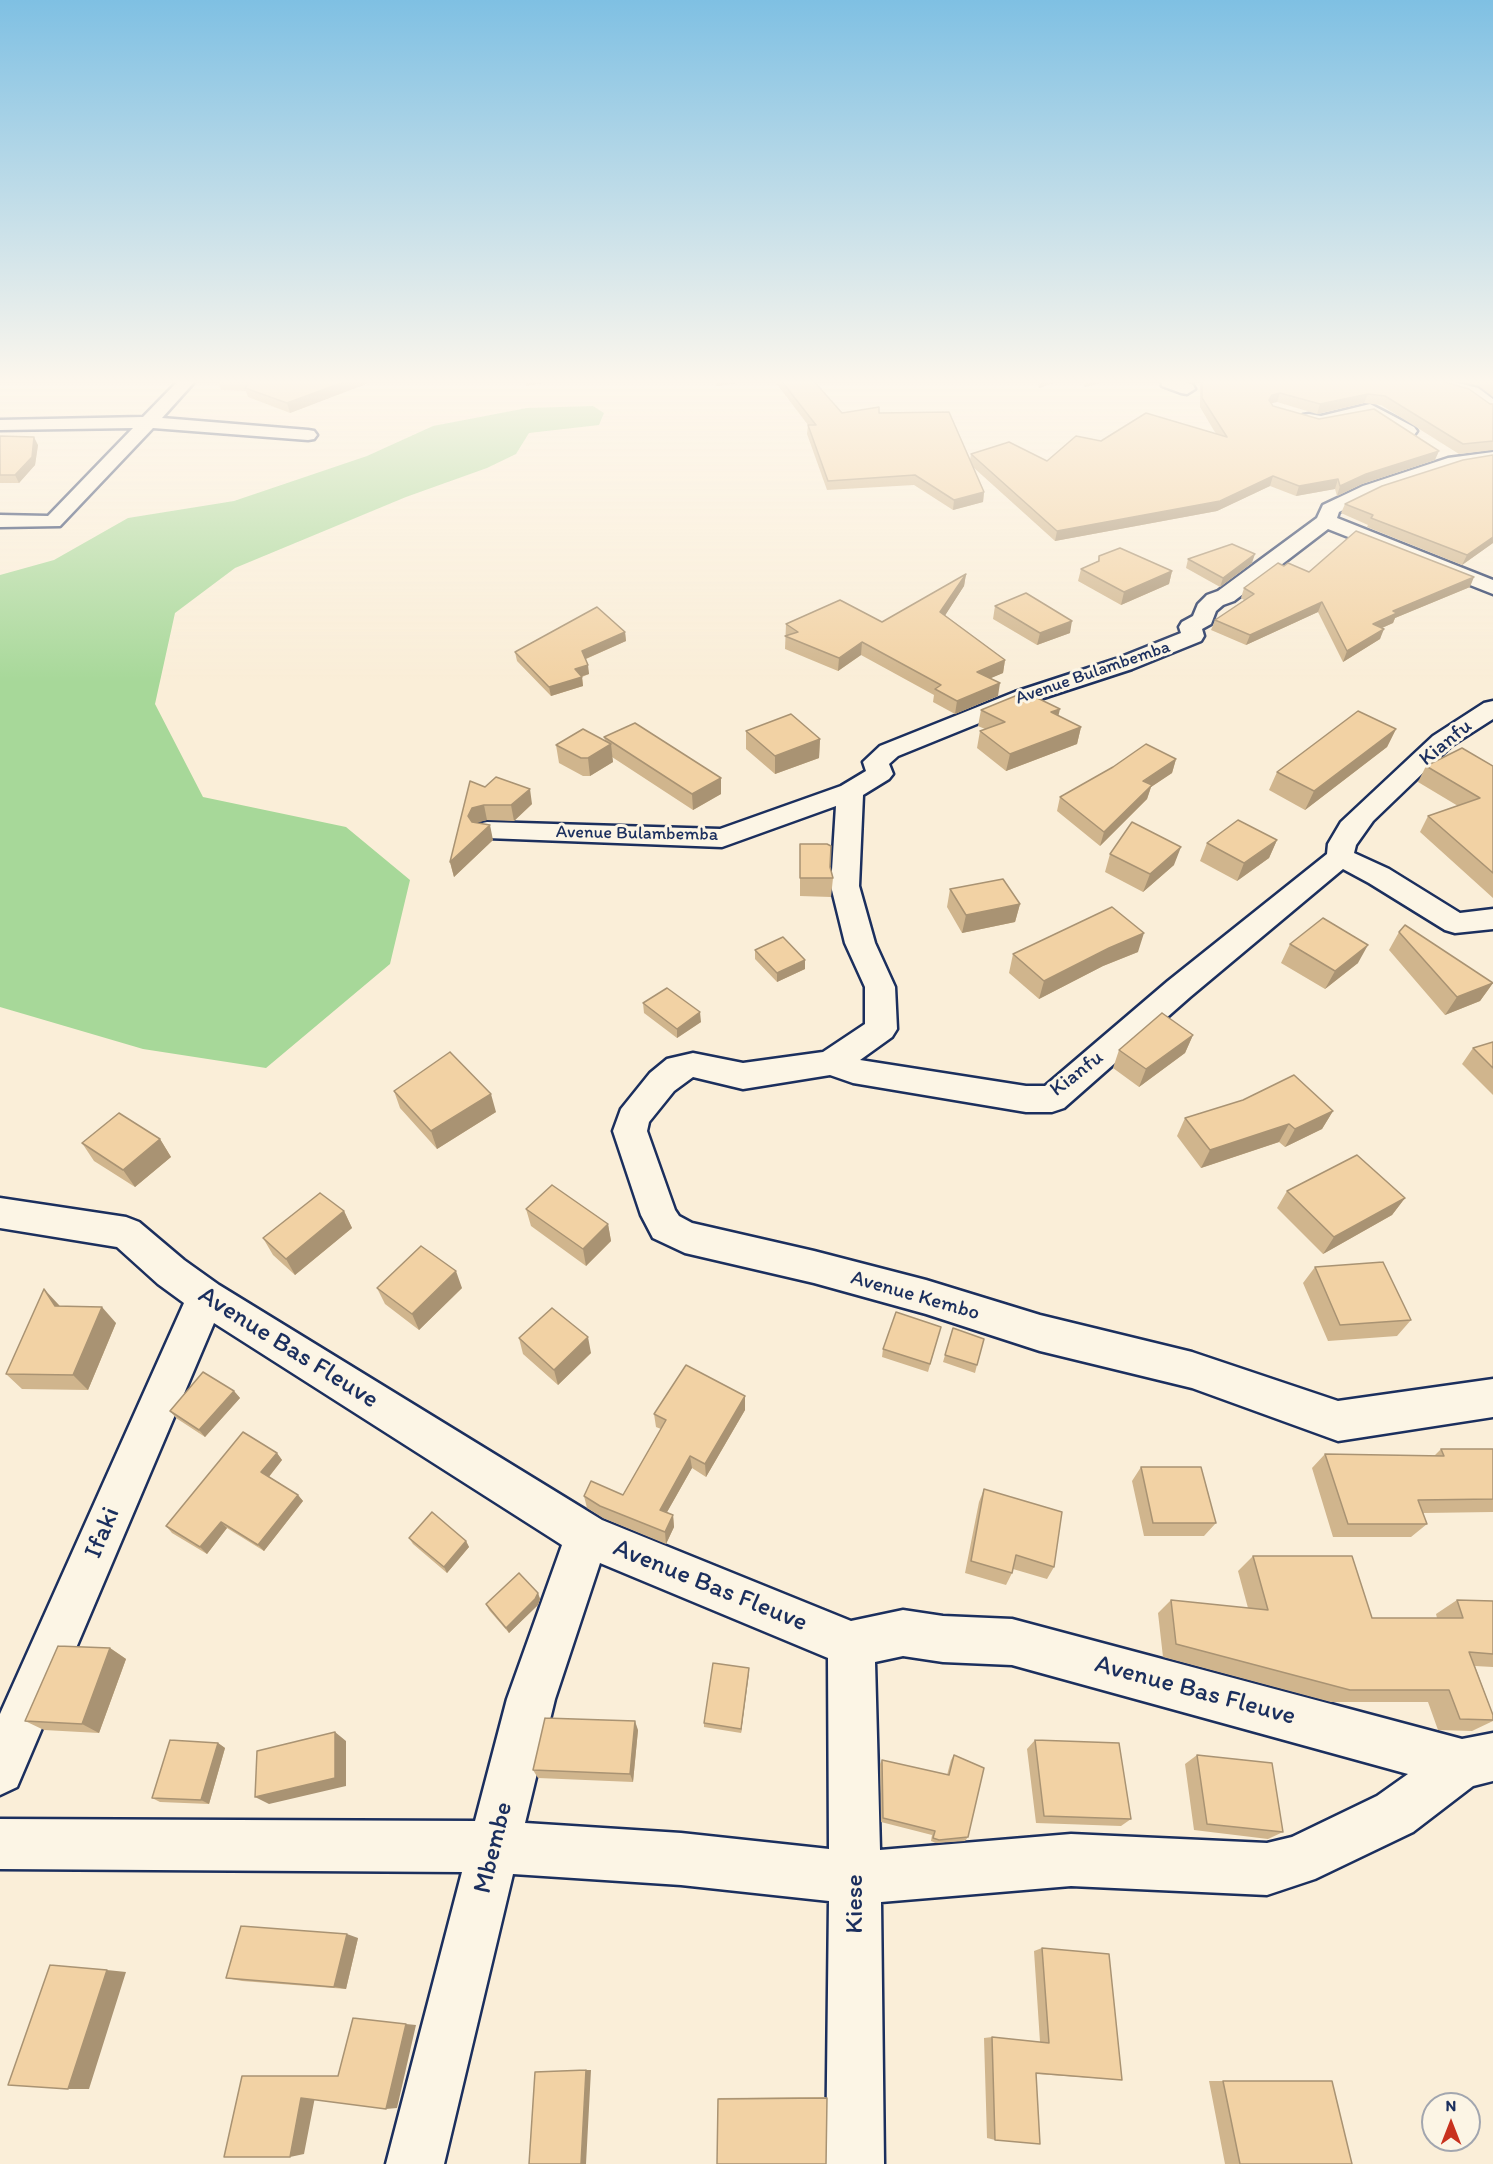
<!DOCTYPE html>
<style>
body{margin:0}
#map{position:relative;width:1493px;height:2164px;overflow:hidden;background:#faeed8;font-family:Itim,sans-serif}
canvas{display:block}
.north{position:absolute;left:1421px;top:2092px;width:60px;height:60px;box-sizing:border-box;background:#fcf5e5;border:2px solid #a2a6af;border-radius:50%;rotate:0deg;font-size:16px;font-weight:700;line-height:24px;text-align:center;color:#1b2f5e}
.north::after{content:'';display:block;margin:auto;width:21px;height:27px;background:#c8321e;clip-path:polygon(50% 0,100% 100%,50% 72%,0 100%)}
</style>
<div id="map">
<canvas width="1493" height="2164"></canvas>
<div class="north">N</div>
</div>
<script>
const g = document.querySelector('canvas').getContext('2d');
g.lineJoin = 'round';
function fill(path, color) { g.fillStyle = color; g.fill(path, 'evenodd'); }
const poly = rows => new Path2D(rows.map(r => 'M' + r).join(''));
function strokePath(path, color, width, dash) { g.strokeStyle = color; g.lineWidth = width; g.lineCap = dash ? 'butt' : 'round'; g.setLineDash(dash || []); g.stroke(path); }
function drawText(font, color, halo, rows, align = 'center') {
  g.font = font + ' Itim,sans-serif'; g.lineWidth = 6; g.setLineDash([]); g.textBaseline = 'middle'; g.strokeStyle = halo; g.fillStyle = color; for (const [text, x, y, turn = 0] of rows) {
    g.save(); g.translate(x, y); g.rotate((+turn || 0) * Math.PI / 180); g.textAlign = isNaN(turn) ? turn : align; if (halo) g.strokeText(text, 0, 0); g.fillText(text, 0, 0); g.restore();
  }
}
fill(poly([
 [593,406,604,413,599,425,529,433,516,454,487,468,406,497,235,568,175,613,155,704,203,797,346,827,410,880,390,964,266,1068,143,1049,0,1007,0,575,54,560,128,518,234,501,367,456,433,426,527,408]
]), '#a7d899');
const minor = poly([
 [180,379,197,379,162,418,308,430,314,431,317,435,314,439,308,440,153,428,60,526,0,527,0,515,48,516,133,428,0,430,0,420,143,417,180,379],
 [1161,379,1177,379,1193,385,1195,389,1187,394,1181,393,1162,386,1161,379],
 [1417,379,1442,379,1478,388,1493,399,1493,412,1487,411,1466,396,1419,382,1417,379],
 [1370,404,1414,427,1417,431,1414,435,1402,435,1368,415,1321,426,1303,423,1300,419,1303,415,1309,414,1321,416,1370,404],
 [1493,452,1493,462,1458,467,1377,494,1339,512,1337,518,1493,580,1493,594,1328,529,1234,601,1223,605,1216,611,1211,624,1202,629,1204,636,1201,641,1132,669,1031,702,898,756,889,764,893,774,889,779,863,795,859,886,875,943,895,987,897,1029,892,1037,860,1060,1026,1086,1045,1086,1168,981,1327,854,1328,844,1341,822,1433,736,1484,703,1493,701,1493,719,1451,746,1373,821,1356,845,1354,853,1389,869,1460,913,1493,909,1493,929,1455,933,1445,930,1369,883,1343,869,1190,997,1064,1108,1052,1112,1026,1112,853,1083,830,1075,743,1089,693,1077,674,1091,649,1122,647,1131,675,1210,679,1216,692,1223,814,1251,926,1280,1040,1315,1192,1352,1338,1401,1493,1379,1493,1417,1338,1441,1192,1388,1040,1351,926,1314,814,1283,685,1253,653,1238,641,1215,613,1131,621,1109,650,1073,667,1059,693,1053,743,1063,823,1052,865,1024,865,987,845,943,831,886,836,806,722,847,487,838,477,836,473,830,477,824,487,822,720,829,841,786,866,771,863,762,880,746,1015,692,1116,659,1181,633,1179,627,1182,622,1193,616,1198,604,1207,595,1218,591,1317,518,1323,505,1363,486,1448,458,1493,452],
 [0,1198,126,1217,139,1222,184,1260,219,1285,602,1520,851,1621,903,1610,943,1616,1012,1619,1462,1739,1493,1733,1493,1781,1473,1786,1413,1832,1315,1879,1267,1895,1071,1886,881,1902,884,2164,826,2164,829,1901,681,1885,513,1874,444,2164,386,2164,462,1872,0,1869,0,1819,475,1821,507,1699,562,1545,214,1323,17,1787,0,1795,0,1714,184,1303,158,1284,117,1247,0,1228,0,1198],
 [600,1563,828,1658,829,1849,681,1833,525,1823,555,1699,600,1563],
 [903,1656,943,1662,1012,1665,1408,1774,1377,1796,1292,1837,1267,1843,1071,1834,880,1850,875,1662,903,1656]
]);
strokePath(minor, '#1b2f5e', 5);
fill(minor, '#fcf5e5');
fill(poly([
 [199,379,379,379,290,413,248,397,246,391,221,390,218,381,220,379],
 [710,379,766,379,717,386],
 [773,379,812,379,842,413,879,413,970,460,971,454,1047,461,1101,441,1216,434,1200,407,1200,387,1202,379,1493,404,1493,450,1459,454,1381,405,1364,403,1317,414,1277,402,1271,403,1273,406,1435,460,1362,484,1337,496,1335,489,1296,496,1270,486,1217,511,1055,541,973,467,984,492,983,502,953,510,914,485,827,490,807,434,808,425],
 [1038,379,1066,379,1039,388],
 [1082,379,1116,379,1085,387],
 [1450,379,1493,379,1493,397,1479,386],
 [0,436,38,445,35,465,19,483,0,483],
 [1345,504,1493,543,1462,565,1367,527,1368,525,1341,513],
 [1099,556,1172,571,1169,584,1121,605,1078,581,1081,569,1098,561],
 [1188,559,1252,563,1220,587,1186,568],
 [1284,566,1309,572,1470,587,1395,618,1393,623,1382,628,1380,639,1343,662,1318,612,1246,645,1211,630,1215,620,1244,600,1241,598,1244,588],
 [966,574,964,586,945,615,1005,660,1003,673,990,678,998,696,955,714,933,702,934,695,861,655,838,671,785,649,786,624,882,622],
 [995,606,1070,633,1037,645,993,619],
 [625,632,626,641,586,659,589,674,582,677,583,686,551,696,517,661,515,652],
 [981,710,1058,716,1081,727,1077,744,1006,771,977,748,980,731,985,729,978,726],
 [1396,729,1387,747,1305,810,1269,790,1277,772],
 [746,731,820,739,819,758,775,774,746,749],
 [604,737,721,794,693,810,612,757,613,762,590,776,583,776,559,763,556,745,605,740],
 [1176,759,1172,773,1151,787,1147,799,1100,846,1057,811,1060,797],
 [1426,766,1493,766,1493,898,1420,832,1428,816,1458,806,1418,782],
 [485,787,532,804,514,821,487,820,475,823,493,840,454,877,450,862],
 [1277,840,1269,858,1237,881,1200,861,1207,843],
 [800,844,830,867,833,878,831,897,800,896],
 [1110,854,1174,865,1143,892,1105,872],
 [950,889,1020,904,1015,922,962,933,947,907],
 [1399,932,1493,983,1480,1001,1445,1015,1389,950],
 [1290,944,1358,963,1325,989,1281,963],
 [755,950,805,969,777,982,755,959],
 [1138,952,1103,966,1039,999,1009,973,1013,954],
 [643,1003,701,1022,677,1038,644,1013],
 [1193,1035,1185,1053,1139,1087,1113,1068,1119,1050],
 [1493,1042,1493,1095,1462,1064,1473,1048],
 [394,1091,496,1112,437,1149,400,1108],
 [1333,1111,1322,1129,1285,1147,1279,1142,1201,1168,1177,1136,1185,1118],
 [160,1139,171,1157,135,1187,94,1161,82,1143],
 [1287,1191,1405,1198,1392,1215,1323,1254,1277,1208],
 [526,1209,608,1224,611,1241,586,1266,531,1226],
 [344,1211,352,1228,295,1275,273,1255,263,1238],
 [1315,1267,1411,1320,1397,1336,1328,1341,1303,1283],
 [377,1288,462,1288,419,1330,385,1304],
 [60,1306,116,1323,88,1390,22,1389,6,1374],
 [941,1327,928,1372,882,1357,883,1349],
 [953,1328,977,1365,975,1373,943,1362],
 [519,1338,591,1353,558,1385,523,1354],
 [234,1391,240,1398,205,1437,176,1418,170,1411],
 [745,1396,745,1410,706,1477,692,1468,667,1512,673,1515,674,1527,666,1544,603,1518,587,1508,584,1496,623,1495,661,1429,656,1427,654,1414],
 [1441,1449,1493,1449,1493,1512,1423,1513,1427,1524,1411,1537,1333,1537,1312,1468,1325,1454,1434,1456],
 [277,1453,282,1460,269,1477,298,1495,303,1501,264,1551,227,1528,207,1554,172,1533,166,1526],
 [1141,1467,1216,1523,1204,1536,1144,1536,1132,1481],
 [984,1489,1054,1567,1047,1579,1013,1569,1012,1573,1006,1585,965,1573,979,1502],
 [409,1538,466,1541,469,1547,447,1573,413,1544],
 [1253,1556,1372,1618,1437,1618,1436,1614,1457,1600,1493,1601,1493,1667,1475,1666,1493,1715,1493,1721,1472,1731,1438,1730,1428,1702,1331,1702,1163,1657,1158,1613,1171,1600,1248,1608,1238,1571],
 [538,1593,540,1599,538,1605,509,1633,489,1610,486,1604],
 [110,1648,126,1659,99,1733,44,1730,25,1721],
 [749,1668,741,1733,704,1727,704,1723],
 [638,1730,633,1782,538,1778,533,1770],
 [1035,1740,1131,1819,1121,1826,1036,1823,1027,1749],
 [218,1743,225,1748,209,1804,160,1802,152,1798],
 [954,1755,968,1837,965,1841,936,1843,931,1841,932,1835,881,1822,880,1764,882,1760,947,1775,951,1760],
 [1197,1755,1283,1832,1268,1839,1194,1830,1185,1764],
 [358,1938,346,1989,242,1981,226,1978],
 [1042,1948,1122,2080,1036,2074,995,2140,987,2138,984,2038,992,2037,1040,2042,1034,1951],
 [1209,2081,1314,2081,1352,2164,1225,2164],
 [825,2097,827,2098,718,2099,719,2098]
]), '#d0b58d');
fill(poly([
 [352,379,379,379,290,413,287,403],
 [525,379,569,379,526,386],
 [716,379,766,379,717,386],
 [1046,379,1066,379,1039,388,1041,381],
 [1087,379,1116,379,1085,387],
 [1280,393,1277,402,1269,404,1269,400,1272,395],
 [1368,394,1364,403,1317,414,1320,404],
 [34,437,38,445,35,465,19,483,15,475],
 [1439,451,1435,460,1362,484,1337,496,1340,486,1366,474],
 [1273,476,1270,486,1217,511,1055,541,1057,531],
 [1338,479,1335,489,1296,496,1299,486],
 [984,492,983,502,953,510,954,500],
 [1493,537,1493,543,1462,565,1467,555],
 [1255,554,1252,563,1220,587,1223,578],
 [1172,571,1169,584,1121,605,1124,592],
 [966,574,964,586,939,625,940,612],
 [1474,577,1470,587,1395,618,1393,623,1368,634,1373,624,1393,611],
 [1322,602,1318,612,1246,645,1250,635],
 [1072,621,1070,633,1037,645,1040,633],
 [1384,629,1380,639,1343,662,1347,651],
 [625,632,626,641,583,660,582,651],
 [862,642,861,655,838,671,839,658],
 [1005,660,1003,673,975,685,977,672],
 [588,665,589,674,576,678,575,669],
 [582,677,583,686,551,696,549,687],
 [1000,683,998,696,955,714,957,701],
 [1060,709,1056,726,1051,712],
 [1081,727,1077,744,1006,771,1010,754],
 [1396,729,1387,747,1305,810,1314,791],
 [820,739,819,758,775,774,775,756],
 [611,744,613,762,590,776,588,758],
 [1176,759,1172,773,1151,787,1147,799,1100,846,1104,832,1143,781],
 [721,778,721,794,693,810,692,794],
 [530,789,532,804,514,821,511,805],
 [484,805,487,820,475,823,471,831,468,816,472,808],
 [490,825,493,840,454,877,450,862],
 [1277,840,1269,858,1237,881,1244,863],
 [1181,847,1174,865,1143,892,1150,874],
 [1020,904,1015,922,962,933,966,915],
 [1144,933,1138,952,1103,966,1039,999,1044,981,1109,948],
 [1368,945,1358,963,1325,989,1335,971],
 [805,960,805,969,777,982,777,973],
 [1493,983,1480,1001,1445,1015,1457,997],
 [700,1012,701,1022,677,1038,677,1029],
 [1193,1035,1185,1053,1139,1087,1146,1069],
 [491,1094,496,1112,437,1149,431,1131],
 [1333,1111,1322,1129,1285,1147,1295,1129],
 [1289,1124,1279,1142,1201,1168,1210,1150],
 [160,1139,171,1157,135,1187,123,1170],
 [1405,1198,1392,1215,1323,1254,1334,1237],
 [344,1211,352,1228,295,1275,286,1259],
 [608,1224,611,1241,586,1266,583,1249],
 [456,1271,462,1288,419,1330,412,1314],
 [44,1289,59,1305,70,1322,55,1306],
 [102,1307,116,1323,88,1390,73,1375],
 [588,1337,591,1353,558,1385,554,1370],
 [234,1391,240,1398,205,1437,199,1430],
 [745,1396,745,1410,706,1477,705,1464],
 [277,1453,282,1460,267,1479,261,1472],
 [690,1456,692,1468,662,1521,660,1510],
 [298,1495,303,1501,264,1551,258,1545],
 [673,1515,674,1527,666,1544,665,1532],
 [221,1522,227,1528,207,1554,200,1547],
 [466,1541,469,1547,447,1573,444,1567],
 [538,1593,540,1599,538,1605,509,1633,506,1628],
 [110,1648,126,1659,99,1733,82,1724],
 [749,1668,749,1673,741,1733,741,1729],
 [635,1721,638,1730,633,1782,630,1774],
 [335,1732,346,1741,346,1786,269,1804,255,1797],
 [218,1743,225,1748,209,1804,201,1800],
 [347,1934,358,1938,346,1989,334,1987],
 [107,1970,126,1972,89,2089,68,2089],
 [406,2024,416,2025,397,2108,386,2109],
 [586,2070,591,2070,586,2164,581,2164],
 [315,2097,304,2154,290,2157,301,2098]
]), '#a99373');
const building = poly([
 [220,379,352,379,287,403,245,388,250,382,218,381,220,379],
 [780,379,812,379,842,413,879,407,879,413,949,412,984,492,954,500,915,475,828,481,808,425,816,425,780,379],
 [1202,379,1434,379,1469,389,1490,404,1493,404,1493,441,1463,444,1385,396,1368,394,1320,404,1280,393,1272,395,1269,400,1273,406,1319,419,1374,409,1439,451,1366,474,1340,486,1338,479,1299,486,1273,476,1220,501,1057,531,971,454,1009,442,1047,461,1076,436,1101,441,1146,413,1227,437,1202,398,1202,379],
 [1485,379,1493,379,1493,385,1485,379],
 [0,436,34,437,32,457,15,475,0,475,0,436],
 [1493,455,1493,537,1467,555,1371,518,1373,515,1345,504,1382,486,1463,460,1493,455],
 [1356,531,1474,577,1393,611,1397,613,1373,624,1384,629,1347,651,1322,602,1250,635,1215,620,1254,594,1244,588,1278,563,1284,566,1288,563,1309,572,1356,531],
 [1232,544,1255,554,1223,578,1188,559,1232,544],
 [1120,548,1172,571,1124,592,1081,569,1099,561,1099,556,1120,548],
 [966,574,940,612,1005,660,977,672,1000,683,957,701,935,689,941,685,862,642,839,658,785,636,798,632,786,624,840,600,882,622,966,574],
 [1026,593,1072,621,1040,633,995,606,1026,593],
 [597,607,625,632,582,651,588,665,575,669,582,677,549,687,515,652,597,607],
 [1025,692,1060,709,1051,712,1081,727,1010,754,980,731,1005,722,981,710,1025,692],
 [1358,711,1396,729,1314,791,1277,772,1358,711],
 [791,714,820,739,775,756,746,731,791,714],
 [635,723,721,778,692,794,604,737,635,723],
 [583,729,611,744,588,758,581,758,556,745,583,729],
 [1146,744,1176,759,1143,781,1152,785,1104,832,1060,797,1113,767,1146,744],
 [1462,748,1493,766,1493,873,1428,816,1480,798,1426,766,1462,748],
 [496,777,530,789,511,805,484,805,472,808,468,816,472,822,490,825,450,862,470,781,485,787,496,777],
 [1238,820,1277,840,1244,863,1207,843,1238,820],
 [1132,822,1181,847,1150,874,1110,854,1132,822],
 [800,844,827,844,831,846,830,867,833,878,800,878,800,844],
 [1003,879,1020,904,966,915,950,889,1003,879],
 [1112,907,1144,933,1109,948,1044,981,1013,954,1112,907],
 [1323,918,1368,945,1335,971,1290,944,1323,918],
 [1405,925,1493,983,1457,997,1399,932,1405,925],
 [783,937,805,960,777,973,755,950,783,937],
 [667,988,700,1012,677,1029,643,1003,667,988],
 [1162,1013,1193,1035,1146,1069,1119,1050,1162,1013],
 [1493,1042,1493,1068,1473,1048,1493,1042],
 [450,1052,491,1094,431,1131,394,1091,450,1052],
 [1294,1075,1333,1111,1295,1129,1289,1124,1210,1150,1185,1118,1243,1100,1294,1075],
 [119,1113,160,1139,123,1170,82,1143,119,1113],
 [1357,1155,1405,1198,1334,1237,1287,1191,1357,1155],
 [552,1185,608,1224,583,1249,526,1209,552,1185],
 [320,1193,344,1211,286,1259,263,1238,320,1193],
 [421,1246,456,1271,412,1314,377,1288,421,1246],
 [1383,1262,1411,1320,1340,1325,1315,1267,1383,1262],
 [44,1289,55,1306,102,1307,73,1375,6,1374,44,1289],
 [552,1308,588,1337,554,1370,519,1338,552,1308],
 [896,1312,941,1327,930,1364,883,1349,896,1312],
 [953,1328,984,1339,977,1365,945,1355,953,1328],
 [686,1365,745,1396,705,1464,690,1456,660,1510,673,1515,665,1532,600,1506,584,1496,591,1481,623,1495,666,1420,654,1414,686,1365],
 [203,1372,234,1391,199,1430,170,1411,203,1372],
 [243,1432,277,1453,261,1472,298,1495,258,1545,221,1522,200,1547,166,1526,243,1432],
 [1441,1449,1493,1449,1493,1499,1418,1500,1427,1524,1348,1524,1325,1454,1444,1456,1441,1449],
 [1141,1467,1201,1467,1216,1523,1153,1523,1141,1467],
 [984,1489,1062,1512,1054,1567,1016,1555,1012,1573,971,1561,984,1489],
 [432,1512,466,1541,444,1567,409,1538,432,1512],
 [1253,1556,1352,1556,1372,1618,1463,1618,1457,1600,1493,1601,1493,1654,1469,1652,1493,1715,1493,1720,1460,1719,1449,1690,1350,1690,1176,1644,1171,1600,1268,1610,1253,1556],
 [519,1573,538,1593,535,1599,506,1628,486,1604,519,1573],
 [58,1646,110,1648,82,1724,25,1721,58,1646],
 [713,1663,749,1668,741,1729,704,1723,713,1663],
 [545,1718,635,1721,630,1774,533,1770,545,1718],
 [335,1732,335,1778,255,1797,257,1751,335,1732],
 [170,1740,218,1743,201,1800,152,1798,170,1740],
 [1035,1740,1119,1743,1131,1819,1044,1816,1035,1740],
 [954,1755,984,1768,968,1837,939,1840,933,1838,935,1831,883,1818,882,1760,949,1775,954,1755],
 [1197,1755,1272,1763,1283,1832,1207,1824,1197,1755],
 [241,1926,347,1934,334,1987,226,1978,241,1926],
 [1042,1948,1109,1954,1122,2080,1036,2073,1040,2144,995,2140,992,2037,1049,2043,1042,1948],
 [50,1965,107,1970,68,2089,8,2085,50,1965],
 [353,2018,406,2024,386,2109,301,2098,290,2157,224,2157,242,2076,338,2076,353,2018],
 [586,2070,581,2164,529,2164,535,2072,586,2070],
 [1223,2081,1332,2081,1352,2164,1240,2164,1223,2081],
 [827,2098,826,2164,717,2164,718,2099,827,2098]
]);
fill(building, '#f2d2a4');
strokePath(building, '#a99373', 1.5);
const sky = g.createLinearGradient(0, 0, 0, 682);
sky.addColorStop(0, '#7fc0e3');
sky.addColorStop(0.56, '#fdf7ed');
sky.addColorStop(1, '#fdf7ed00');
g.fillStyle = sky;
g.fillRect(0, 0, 1493, 682);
drawText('18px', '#1b2f5e', '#fcf5e5', [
 ["Avenue Bulambemba",1093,673,-19],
 ["Avenue Bulambemba",637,834,1]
]);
drawText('21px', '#1b2f5e', '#fcf5e5', [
 ["Kianfu",1446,743,-39],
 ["Kianfu",1077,1074,-38],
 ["Avenue Kembo",915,1296,16]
]);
drawText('26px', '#1b2f5e', '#fcf5e5', [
 ["Avenue Bas Fleuve",288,1348,32],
 ["Ifaki",103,1533,-67],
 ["Avenue Bas Fleuve",710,1586,22],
 ["Avenue Bas Fleuve",1195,1691,15],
 ["Mbembe",494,1848,-76],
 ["Kiese",855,1904,-90]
]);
</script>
